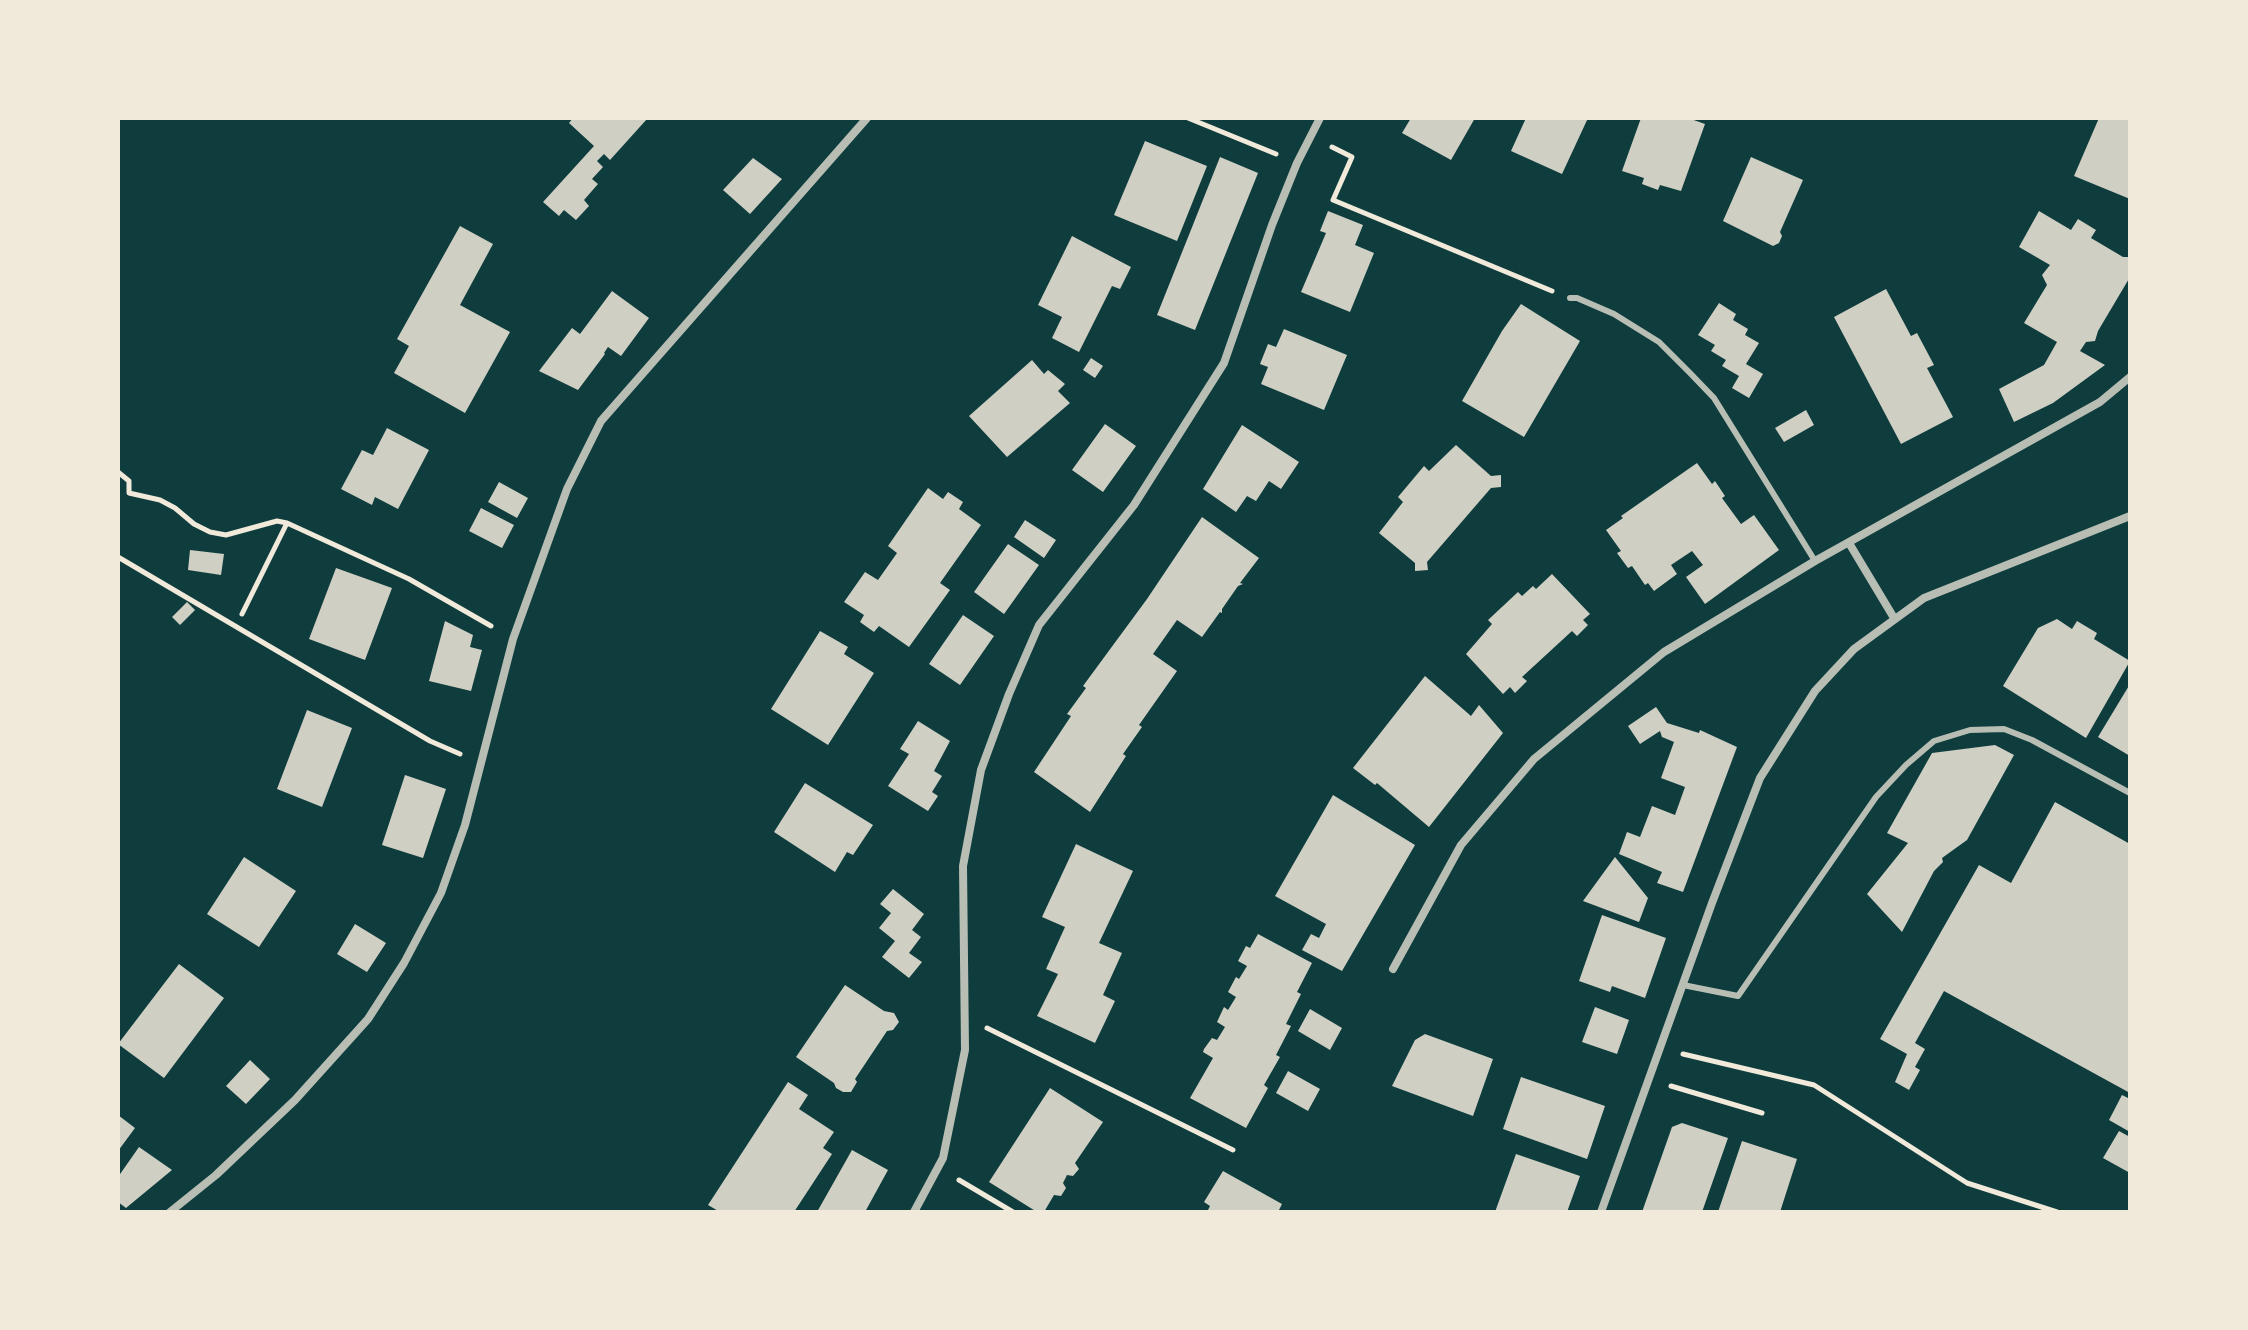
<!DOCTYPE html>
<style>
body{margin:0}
#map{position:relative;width:2248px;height:1330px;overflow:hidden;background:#0f3d3e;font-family:"Exo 2",sans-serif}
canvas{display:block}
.frame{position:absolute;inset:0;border:120px solid #f1e9da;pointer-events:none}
</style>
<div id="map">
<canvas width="2248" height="1330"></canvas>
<div class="frame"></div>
</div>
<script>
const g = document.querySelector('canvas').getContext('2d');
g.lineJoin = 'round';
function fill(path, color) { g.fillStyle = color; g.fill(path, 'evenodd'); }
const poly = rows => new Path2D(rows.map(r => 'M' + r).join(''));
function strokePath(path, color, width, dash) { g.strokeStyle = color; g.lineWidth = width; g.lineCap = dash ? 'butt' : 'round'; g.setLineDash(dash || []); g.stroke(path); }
fill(poly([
 [573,118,647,119,610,160,604,154,597,161,603,167,592,179,598,184,584,200,589,206,576,220,564,210,559,216,543,202,594,146,569,123],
 [1411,118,1475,118,1451,160,1402,133],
 [1526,118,1588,118,1562,174,1511,151],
 [1641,118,1688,118,1705,124,1681,191,1660,185,1658,190,1642,184,1644,178,1622,171],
 [2099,118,2130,118,2130,199,2074,176],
 [1145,141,1207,166,1177,241,1114,215],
 [1220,157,1258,173,1195,330,1157,315],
 [1751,157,1803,180,1780,232,1782,236,1779,243,1773,246,1723,221],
 [753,158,782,179,750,214,723,190],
 [1328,211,1363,225,1355,245,1374,253,1350,312,1301,292,1326,233,1320,231],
 [2039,211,2071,230,2078,219,2096,230,2091,238,2123,257,2130,257,2130,277,2098,331,2095,341,2086,342,2080,351,2105,365,2053,403,2014,422,1999,389,2044,365,2057,342,2024,323,2047,285,2042,275,2050,265,2019,247],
 [460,226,493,244,460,305,510,332,465,413,394,373,409,346,397,339],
 [1072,236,1131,267,1120,289,1112,286,1079,352,1052,338,1062,317,1038,305],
 [1886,289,1911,336,1917,333,1934,365,1927,368,1953,417,1901,444,1834,317],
 [612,291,649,318,621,356,608,347,604,353,605,354,578,390,539,371,572,328,580,334],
 [1719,303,1736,314,1733,320,1748,329,1745,335,1759,343,1746,364,1763,374,1749,398,1732,388,1739,376,1722,366,1726,360,1711,351,1715,345,1698,335],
 [1521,304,1580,341,1524,437,1462,401,1502,331],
 [1284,329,1347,355,1324,410,1261,384,1268,367,1260,364,1268,344,1276,347],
 [1091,358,1103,366,1095,378,1083,370],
 [1032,360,1044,374,1048,370,1065,384,1058,391,1070,403,1007,457,969,416],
 [1806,410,1814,425,1784,442,1775,428],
 [1105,424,1136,446,1103,492,1072,470],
 [1242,425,1299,462,1281,489,1269,481,1256,501,1247,496,1236,512,1203,489],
 [387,428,429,450,398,509,375,497,372,505,341,489,362,450,373,455],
 [1456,445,1491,476,1501,475,1501,487,1491,488,1427,562,1428,570,1415,571,1415,563,1379,533,1403,502,1398,497,1424,466,1429,471],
 [1697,463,1712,484,1715,481,1725,496,1722,498,1741,524,1754,515,1779,550,1705,604,1686,577,1703,565,1692,551,1671,565,1677,574,1654,591,1648,583,1645,585,1632,566,1628,568,1617,553,1621,551,1606,530,1623,518,1621,516],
 [499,482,528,498,517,518,488,502],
 [928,488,943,499,948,492,963,502,959,509,981,525,940,583,950,590,909,647,879,626,874,632,860,622,864,615,844,602,865,572,878,580,897,553,888,546],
 [481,508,514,525,502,548,469,531],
 [1202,517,1259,558,1240,583,1243,584,1238,586,1222,609,1222,613,1220,612,1202,637,1177,620,1153,654,1177,671,1139,725,1142,727,1123,754,1126,756,1090,812,1034,772,1071,716,1067,714,1086,688,1083,686,1147,599],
 [1025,520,1056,540,1044,558,1014,537],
 [1008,544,1039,565,1004,614,974,592],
 [190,550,224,554,221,575,188,570],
 [336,568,392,588,365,660,309,639],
 [1552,574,1590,614,1583,620,1588,625,1577,636,1572,631,1522,677,1527,681,1515,693,1510,687,1503,694,1466,654,1492,624,1488,620,1518,592,1522,596,1533,586,1536,589],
 [187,602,195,610,180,625,172,617],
 [963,615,994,636,960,685,929,664],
 [2057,619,2072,629,2077,621,2097,633,2094,639,2130,661,2086,738,2003,686,2038,628],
 [445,621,473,635,470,647,482,650,471,691,429,681],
 [820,631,848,647,844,654,874,673,828,745,771,709],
 [1425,676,1471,716,1479,705,1503,733,1429,827,1377,783,1375,785,1353,768],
 [2130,684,2130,756,2098,737],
 [1656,707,1667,723,1699,733,1700,730,1737,747,1683,892,1657,883,1662,872,1619,854,1627,832,1640,837,1652,806,1675,815,1685,787,1661,778,1674,742,1662,737,1660,731,1640,744,1628,726],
 [307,710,352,728,322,807,277,789],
 [918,721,950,741,934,771,942,776,932,792,938,796,928,811,888,786,909,754,900,749],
 [1995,745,2014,755,1967,840,1942,858,1943,862,1934,871,1902,932,1867,894,1908,843,1887,833,1932,753],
 [405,775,446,789,423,858,382,845],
 [805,783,873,825,853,855,847,852,835,872,774,832],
 [1333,795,1415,845,1342,971,1302,950,1311,934,1319,938,1326,924,1275,896],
 [2055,802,2130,844,2130,1093,1944,991,1915,1043,1925,1049,1915,1067,1920,1070,1909,1090,1895,1082,1907,1054,1880,1039,1979,865,2011,883],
 [1076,844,1133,871,1099,943,1122,953,1103,995,1115,1001,1095,1043,1037,1016,1058,974,1046,969,1065,927,1042,917],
 [244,857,296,891,259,947,207,914],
 [1615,857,1648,898,1639,922,1583,901],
 [893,889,924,914,912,930,921,937,909,953,922,962,909,978,882,957,895,941,879,928,891,913,880,904],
 [1602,915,1666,938,1645,998,1612,986,1610,992,1579,981],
 [355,924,386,943,367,972,337,954],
 [1258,934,1312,963,1297,992,1301,994,1286,1024,1291,1026,1276,1055,1280,1057,1264,1085,1268,1088,1246,1128,1190,1098,1213,1058,1203,1052,1204,1049,1212,1038,1217,1040,1225,1027,1217,1022,1224,1007,1228,1010,1236,997,1228,992,1236,977,1239,979,1247,966,1238,961,1246,946,1250,948],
 [179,964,224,998,164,1078,118,1044],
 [845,985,884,1011,894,1013,899,1022,893,1030,887,1031,855,1079,857,1082,851,1092,843,1092,836,1088,834,1083,796,1057],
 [1595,1007,1629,1020,1617,1054,1582,1042],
 [1310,1009,1342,1028,1330,1050,1298,1031],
 [1425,1034,1493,1059,1473,1116,1392,1086,1415,1040],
 [250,1060,270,1079,246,1104,226,1086],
 [1288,1071,1320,1089,1308,1111,1276,1093],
 [1521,1077,1605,1106,1587,1159,1503,1129],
 [788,1082,808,1095,799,1109,834,1132,823,1148,832,1154,794,1212,720,1212,708,1205],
 [1050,1088,1103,1122,1075,1163,1079,1169,1073,1176,1067,1175,1063,1183,1066,1188,1061,1196,1054,1195,1044,1212,1037,1212,989,1182],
 [2122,1095,2130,1099,2130,1132,2109,1120],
 [118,1115,135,1128,118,1151],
 [1682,1123,1728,1138,1702,1212,1642,1212,1672,1127],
 [2119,1131,2130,1137,2130,1173,2103,1158],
 [1742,1141,1797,1159,1780,1212,1718,1212],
 [139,1147,172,1170,126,1208,118,1202,118,1177],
 [852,1150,888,1170,865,1212,817,1212],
 [1516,1154,1580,1176,1567,1212,1495,1212],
 [1223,1171,1282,1204,1278,1212,1207,1212,1210,1206,1204,1202]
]), '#cfcfc3');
strokePath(poly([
 [1188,118,1276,154],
 [1332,147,1352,157,1333,200,1552,291],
 [118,472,129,481,129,493,160,500,175,508,194,524,210,532,226,535,277,521,287,523,409,579,491,626],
 [118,557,430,741,460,754],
 [242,614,287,523],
 [987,1028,1233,1150],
 [1683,1054,1814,1085,1967,1183,2057,1212],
 [1671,1086,1762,1113],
 [959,1180,1013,1212]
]), '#f1e9da', 5);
strokePath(poly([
 [1570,298,1577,298,1614,314,1659,342,1690,373,1714,398,1815,561],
 [1683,985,1738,996,1876,797,1906,765,1934,741,1970,730,2004,729,2032,740,2130,793]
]), '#b8beb3', 6);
strokePath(poly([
 [1849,543,1894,618],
 [1393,969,1461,845,1534,759,1664,652,1815,561,2100,402,2130,377],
 [170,1212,216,1175,295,1100,368,1019,404,963,441,893,465,825,513,639,567,489,601,421,867,118],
 [914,1212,943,1158,965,1050,963,866,981,770,1009,694,1039,625,1134,505,1224,363,1272,225,1297,163,1320,118],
 [1601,1212,1712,903,1760,778,1815,691,1854,649,1924,598,2130,516]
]), '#b8beb3', 8);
</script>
